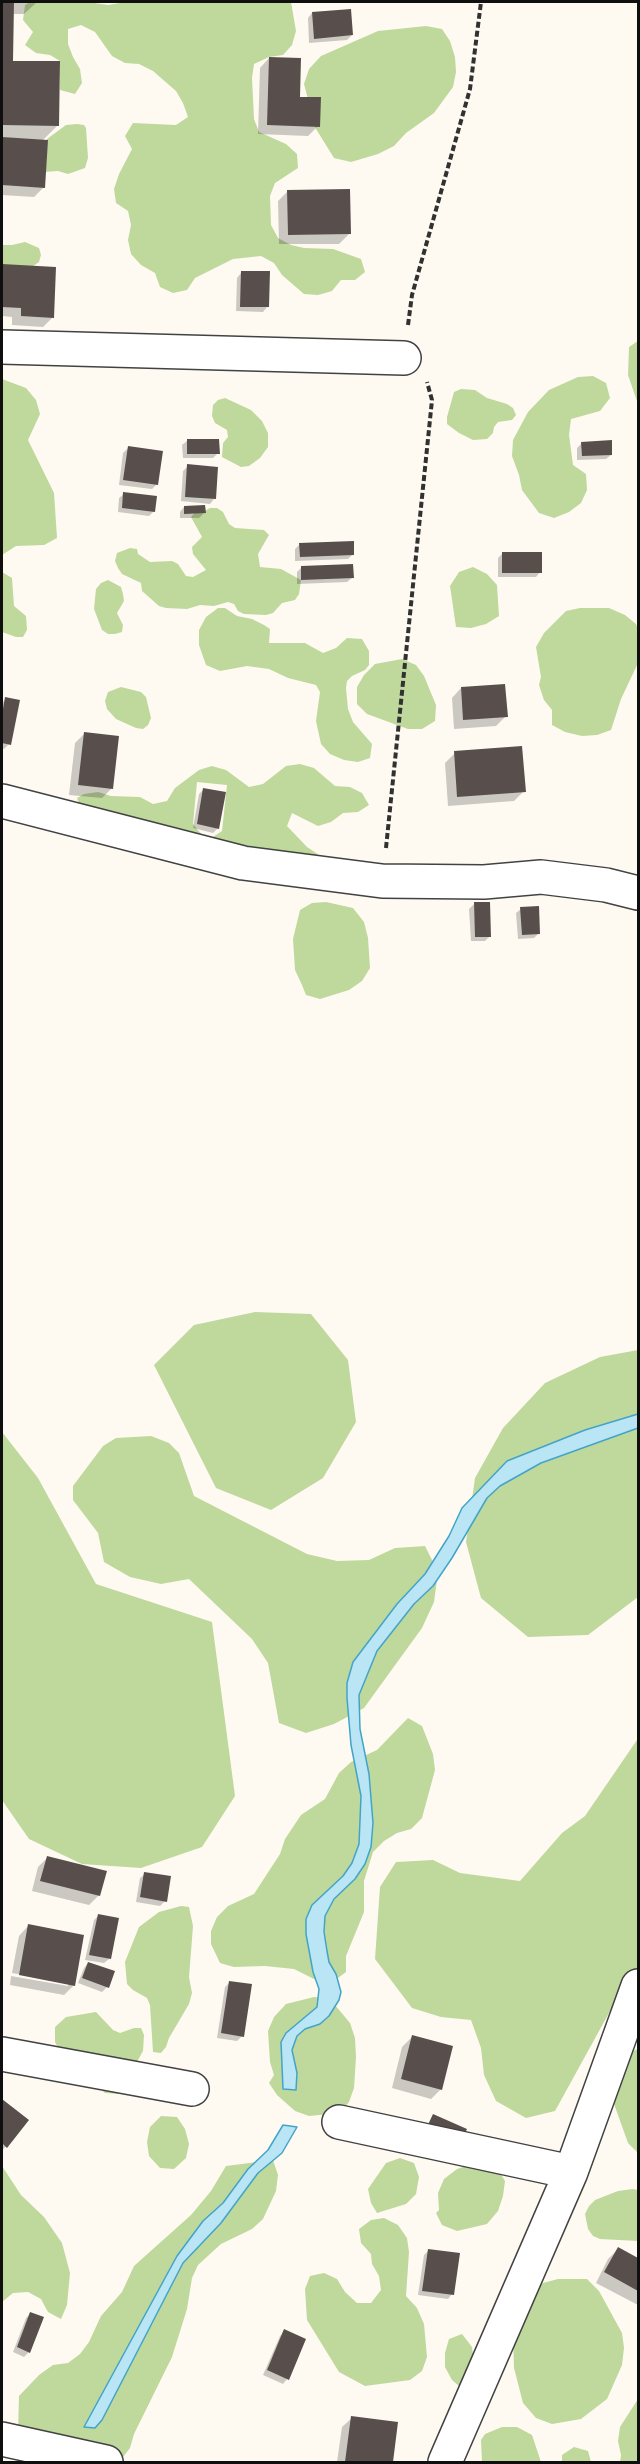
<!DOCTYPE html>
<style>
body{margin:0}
#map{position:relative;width:640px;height:2464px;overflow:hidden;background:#fefaf2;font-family:"Source Serif 4",serif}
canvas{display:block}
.frame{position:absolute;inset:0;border:3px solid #0f0f0f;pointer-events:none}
</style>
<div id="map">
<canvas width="640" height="2464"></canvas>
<div class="frame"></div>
</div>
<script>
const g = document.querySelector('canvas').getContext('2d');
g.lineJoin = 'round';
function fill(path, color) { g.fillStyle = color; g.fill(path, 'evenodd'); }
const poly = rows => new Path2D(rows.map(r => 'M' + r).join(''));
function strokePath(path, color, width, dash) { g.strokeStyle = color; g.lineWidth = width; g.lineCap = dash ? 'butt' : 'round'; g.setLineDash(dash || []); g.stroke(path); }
fill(poly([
 [30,2,88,2,108,5,126,2,291,2,296,31,292,45,283,55,269,57,254,64,252,78,254,119,259,132,286,144,297,154,298,168,275,183,270,196,271,225,278,238,291,245,304,248,333,249,361,259,365,272,355,280,341,280,332,291,318,295,304,294,282,275,274,263,261,256,233,259,195,278,187,290,173,293,160,287,155,273,141,265,131,254,128,240,131,225,128,211,116,203,114,189,119,174,132,149,125,136,133,123,176,125,188,117,183,103,176,91,153,71,139,64,125,63,112,56,95,32,81,25,68,29,68,44,73,57,80,69,82,83,75,94,60,90,60,61,50,55,36,53,25,45,33,32,23,20,25,5],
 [426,26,442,29,450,41,455,57,456,72,453,87,434,113,406,133,394,146,378,154,351,162,334,158,316,129,304,84,309,69,321,56,378,31],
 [77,124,84,125,86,128,88,158,85,168,68,174,58,171,44,172,44,146,47,139,66,125],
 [25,242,39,248,41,255,39,262,33,266,5,273,2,272,2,245,12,245],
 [638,341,638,404,628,375,629,347],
 [593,376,606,383,610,398,600,411,571,419,569,435,573,465,586,474,587,490,581,503,569,512,554,518,539,513,522,490,519,475,512,456,513,440,528,412,549,390,578,377],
 [2,379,26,388,36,400,40,414,28,440,54,493,57,538,44,545,16,546,2,555],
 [461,389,475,390,487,398,507,404,513,408,516,415,512,420,498,422,494,427,493,433,487,439,473,440,459,433,447,424,447,417,454,392],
 [225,398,251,410,262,421,268,433,268,447,260,458,249,466,241,467,222,457,223,443,228,437,227,430,215,423,212,416,213,405,218,400],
 [210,508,217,508,223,512,229,524,235,528,264,530,269,535,258,554,260,567,281,569,301,580,299,594,295,600,282,603,273,613,266,615,244,614,238,611,234,604,228,602,214,606,200,605,187,609,166,608,159,606,142,591,141,583,122,574,118,568,115,561,117,553,130,548,137,549,138,554,150,562,172,561,178,564,186,576,193,577,206,570,193,554,192,547,202,537,191,517,196,511,203,512],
 [473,567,487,574,497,585,499,616,486,624,471,628,456,627,450,586,459,572],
 [2,572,12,578,14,606,26,616,27,630,23,637,16,637,2,632],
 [108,580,121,587,123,594,124,601,117,613,123,625,122,632,115,634,108,634,102,630,94,609,96,589,101,583],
 [218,608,225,608,237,616,252,619,264,625,270,629,269,643,305,643,323,653,336,648,347,638,362,639,369,651,369,665,365,670,352,676,347,681,346,688,348,709,353,722,372,744,370,758,358,762,344,760,330,754,321,744,316,721,320,692,316,685,288,678,269,669,247,666,220,671,206,665,199,645,199,630,206,617],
 [580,608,609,608,625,615,636,624,638,629,638,663,621,699,611,730,597,735,582,736,565,732,552,725,552,710,544,700,539,685,541,677,536,647,544,633,566,611],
 [402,659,416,665,424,676,436,705,435,721,422,729,408,729,367,714,357,704,357,687,364,675,375,664],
 [121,687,141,692,146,697,151,718,148,725,143,729,136,728,116,719,107,709,105,701,108,692],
 [300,764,314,768,335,786,350,787,362,793,369,805,358,812,343,813,331,822,318,826,292,813,287,826,307,847,319,855,329,866,316,870,273,865,242,848,229,854,215,850,190,834,165,833,139,820,114,835,100,833,87,825,77,798,84,794,98,792,111,796,140,797,153,804,167,801,175,788,199,770,212,766,226,770,249,787,263,784,286,766],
 [197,782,227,785,222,831,207,841,193,824],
 [326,902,353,908,364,922,368,938,370,968,362,981,349,990,320,999,306,995,302,985,295,970,293,939,300,910,312,903],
 [255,1312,311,1314,348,1360,356,1422,323,1478,271,1510,216,1488,154,1365,194,1325],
 [638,1350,638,1597,588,1635,528,1637,481,1598,466,1542,475,1478,503,1428,545,1383,600,1357],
 [2,1432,38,1478,96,1584,212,1622,235,1796,202,1847,141,1868,82,1864,29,1839,2,1800],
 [151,1436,169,1443,179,1453,194,1496,307,1554,337,1561,369,1560,395,1548,425,1546,438,1572,434,1602,422,1628,364,1708,334,1724,306,1733,279,1723,268,1663,252,1639,189,1579,161,1584,130,1577,104,1562,98,1533,73,1500,73,1486,103,1446,116,1438],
 [408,1718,422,1726,433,1754,435,1770,422,1818,411,1829,397,1833,384,1841,373,1852,364,1881,364,1912,346,1956,346,1972,334,1981,320,1982,294,1969,265,1966,234,1967,220,1963,211,1944,211,1931,217,1917,228,1906,254,1894,280,1854,285,1839,301,1815,325,1799,339,1773,351,1762,377,1750],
 [637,1740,638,1971,615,2002,555,2111,526,2118,496,2101,484,2075,481,2048,471,2020,441,2017,412,2008,375,1959,380,1887,396,1862,433,1860,460,1873,520,1881,562,1833,585,1816],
 [181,1906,189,1907,193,1926,189,1977,192,1993,189,2004,169,2038,166,2047,161,2053,153,2052,150,2005,147,1998,133,1990,127,1984,125,1962,139,1927,159,1912],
 [314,1997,330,1999,350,2023,355,2038,356,2057,354,2088,349,2102,340,2113,309,2116,295,2111,277,2095,269,2083,274,2075,270,2062,268,2031,274,2017,286,2004],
 [96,2012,113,2030,120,2033,134,2028,141,2028,144,2035,143,2051,119,2094,105,2093,64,2059,55,2042,55,2027,66,2017],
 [638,2049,638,2153,628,2143,603,2073,630,2052],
 [161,2116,177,2117,185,2129,189,2144,186,2158,174,2169,160,2168,149,2156,147,2142,150,2127],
 [400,2158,414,2163,419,2177,416,2194,406,2204,377,2213,371,2203,368,2189,386,2163],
 [273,2160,278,2175,276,2191,263,2219,252,2229,221,2244,198,2265,192,2278,187,2309,172,2357,134,2434,130,2448,120,2461,18,2433,19,2396,39,2375,53,2365,68,2363,80,2354,89,2342,101,2316,122,2292,134,2266,191,2215,211,2191,226,2166],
 [484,2160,497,2168,505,2181,503,2196,498,2211,487,2224,457,2231,442,2225,436,2213,439,2210,438,2193,444,2179,457,2169],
 [2,2166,21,2195,44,2217,62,2243,70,2273,67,2305,61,2319,48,2312,41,2299,28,2292,13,2293,2,2302],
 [633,2189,638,2190,638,2241,600,2239,593,2236,588,2229,585,2214,589,2206,595,2200,618,2191],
 [384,2218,398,2225,407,2238,409,2252,406,2296,417,2308,424,2324,427,2357,422,2371,410,2380,365,2386,339,2372,307,2320,305,2289,310,2276,324,2273,337,2279,345,2292,357,2303,371,2303,381,2290,379,2276,372,2264,371,2254,361,2243,359,2229,371,2220],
 [558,2279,587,2279,599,2291,622,2333,624,2348,622,2365,607,2399,581,2419,552,2424,536,2418,523,2403,514,2368,513,2336,532,2292,543,2283],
 [462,2334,472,2347,474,2362,460,2387,452,2380,445,2367,445,2353,449,2339],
 [638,2399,638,2462,620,2462,621,2455,618,2441,620,2427],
 [502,2427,517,2427,532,2435,541,2462,482,2462,481,2440,485,2434],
 [574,2447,588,2451,591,2462,562,2462,562,2455]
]), '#bfd89c');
const water = poly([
 [638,1414,638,1428,541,1463,500,1486,487,1498,452,1558,433,1586,414,1604,377,1651,359,1695,360,1729,369,1774,373,1823,371,1847,365,1864,355,1879,334,1899,325,1916,324,1932,327,1951,329,1962,336,1974,341,1992,339,2000,329,2016,320,2024,305,2029,297,2036,292,2050,297,2073,296,2090,283,2089,281,2042,286,2033,317,2007,319,1989,313,1972,306,1934,306,1919,312,1905,343,1876,352,1863,359,1844,361,1796,351,1745,347,1698,347,1683,353,1662,397,1604,425,1574,449,1536,462,1508,507,1461,585,1430,638,1414],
 [283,2125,297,2127,282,2153,258,2173,221,2223,183,2263,102,2420,95,2428,84,2427,177,2256,203,2221,223,2203,248,2169,268,2150,283,2125]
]);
fill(water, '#b9e5f4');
strokePath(water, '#43a4c8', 1.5);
fill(poly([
 [2,2,37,2,24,14,12,14,11,62,58,125,42,141,44,187,34,197,2,195],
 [312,13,352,35,347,40,309,43,308,18],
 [269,58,318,126,308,136,258,134,260,68],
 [288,191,349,234,339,244,279,244,278,201],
 [2,266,55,269,53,317,43,327,12,325,12,317,2,316],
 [241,273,267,307,263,312,236,311,237,278],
 [187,441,218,453,213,458,183,458,182,445],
 [582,443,611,455,606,459,577,460,577,448],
 [128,448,157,484,152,489,119,485,123,453],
 [188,466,214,499,210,504,181,501,183,471],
 [124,494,154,511,149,516,118,512,119,498],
 [184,507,204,513,199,518,180,518,180,512],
 [300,544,353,554,348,559,295,561,295,549],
 [503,553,540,572,536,577,498,577,498,558],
 [302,567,352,578,347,582,297,584,297,572],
 [461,688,506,716,496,726,454,729,452,698],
 [6,699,9,744,4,749,2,748,2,703],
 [85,733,112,788,102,798,69,795,75,743],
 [455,753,524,791,514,801,448,806,445,763],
 [204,789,218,828,213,833,193,828,199,794],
 [474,904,490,936,485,941,471,941,469,909],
 [521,909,539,933,534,938,518,939,516,913],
 [47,1858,99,1895,89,1905,32,1891,38,1867],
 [145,1874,165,1901,160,1906,136,1902,140,1878],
 [99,1915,118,1919,109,1959,104,1963,85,1960,94,1920],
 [28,1926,74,1985,64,1995,10,1985,11,1976,68,1986,68,1983,12,1973,19,1936],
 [88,1963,107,1987,102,1992,78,1983,84,1968],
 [230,1982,242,2036,237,2041,217,2038,225,1987],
 [412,2037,441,2089,431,2099,392,2088,402,2047],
 [2,2101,27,2120,2,2151],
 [618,2249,638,2260,638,2305,596,2283,608,2259],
 [429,2250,452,2294,448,2299,418,2295,424,2255],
 [31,2313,29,2352,24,2357,13,2352,26,2318],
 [285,2331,287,2379,283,2384,263,2375,280,2336],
 [352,2418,396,2423,391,2462,337,2462,342,2427]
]), '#0003');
fill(poly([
 [2,2,14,2,13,61,60,61,59,126,2,125],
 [351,9,353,35,314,39,312,12],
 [269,57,301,58,300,97,321,97,320,127,267,125],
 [2,137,48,140,45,188,2,185],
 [350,189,351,234,288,235,287,190],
 [2,264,56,267,54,318,21,316,21,308,2,307],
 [241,271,270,271,269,307,240,307],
 [187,439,219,439,220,454,187,454],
 [612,440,612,455,582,456,581,442],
 [128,446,163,451,158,485,123,480],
 [187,464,218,467,216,499,185,497],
 [123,492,157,496,155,512,122,508],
 [205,505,206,513,184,514,184,506],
 [354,541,354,555,300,557,299,543],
 [502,552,542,552,542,573,502,573],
 [353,564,354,578,301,580,301,566],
 [505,684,508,717,463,720,461,687],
 [5,697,20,700,11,745,2,743,2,715],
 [84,732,119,736,113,789,78,785],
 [522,746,526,792,457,797,454,751],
 [203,788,226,792,219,829,197,824],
 [474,902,490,902,491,937,475,937],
 [539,906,540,934,522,935,520,907],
 [47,1856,107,1871,100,1896,40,1881],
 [144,1872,171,1876,167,1902,140,1897],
 [98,1914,119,1918,111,1959,89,1955],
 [28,1924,84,1935,75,1986,19,1975],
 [88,1962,115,1971,109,1988,82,1978],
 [229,1981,252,1984,244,2037,221,2033],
 [412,2035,453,2046,442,2090,401,2079],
 [2,2099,29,2120,7,2148,2,2143],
 [433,2114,467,2129,460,2144,426,2129],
 [618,2247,638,2258,638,2291,604,2272],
 [428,2249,460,2253,454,2295,422,2291],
 [30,2312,44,2317,30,2353,17,2347],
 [284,2329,306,2339,289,2380,267,2370],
 [351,2416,398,2422,393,2462,345,2462]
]), '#584f4c');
const minor = poly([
 [2,347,404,358],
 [2,801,243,863,382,881,484,882,541,877,606,885,638,893],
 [2,2054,192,2089],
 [339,2122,571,2172],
 [2,2439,106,2462],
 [445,2462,571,2172,638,1986]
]);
strokePath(minor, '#424242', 36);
strokePath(poly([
 [408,325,412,295,470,89,481,2],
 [386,848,432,400,427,382]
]), '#313131', 4, [6, 3]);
strokePath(minor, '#fff', 33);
</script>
